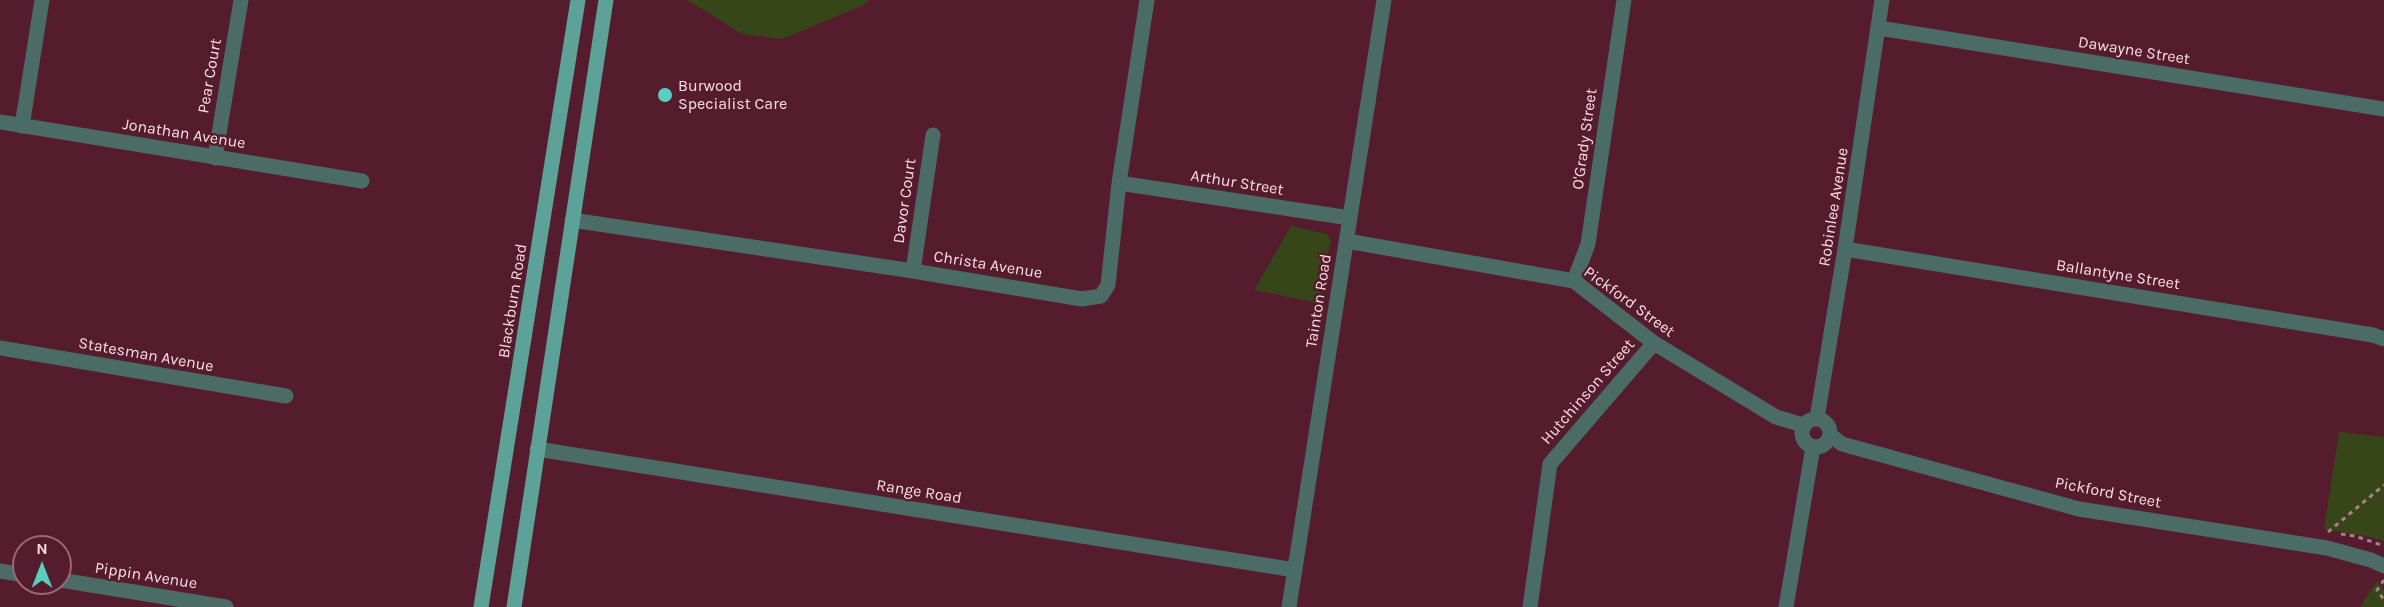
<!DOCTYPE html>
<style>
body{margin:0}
#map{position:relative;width:2384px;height:607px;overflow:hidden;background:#541c2c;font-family:Karla,sans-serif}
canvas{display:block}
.north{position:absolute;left:12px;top:535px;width:60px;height:60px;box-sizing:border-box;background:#541c2c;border:2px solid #976975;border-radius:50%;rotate:0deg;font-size:16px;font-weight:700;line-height:24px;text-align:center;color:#fbdde2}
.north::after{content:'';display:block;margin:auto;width:21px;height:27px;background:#58cec1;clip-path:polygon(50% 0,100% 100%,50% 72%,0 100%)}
</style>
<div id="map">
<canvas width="2384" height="607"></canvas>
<div class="north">N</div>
</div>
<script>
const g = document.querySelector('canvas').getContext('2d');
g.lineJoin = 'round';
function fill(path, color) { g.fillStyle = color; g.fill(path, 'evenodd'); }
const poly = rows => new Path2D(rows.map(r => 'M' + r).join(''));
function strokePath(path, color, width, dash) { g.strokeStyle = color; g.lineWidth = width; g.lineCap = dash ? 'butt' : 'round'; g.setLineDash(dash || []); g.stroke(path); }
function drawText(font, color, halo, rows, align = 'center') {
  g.font = font + ' Karla,sans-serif'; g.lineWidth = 5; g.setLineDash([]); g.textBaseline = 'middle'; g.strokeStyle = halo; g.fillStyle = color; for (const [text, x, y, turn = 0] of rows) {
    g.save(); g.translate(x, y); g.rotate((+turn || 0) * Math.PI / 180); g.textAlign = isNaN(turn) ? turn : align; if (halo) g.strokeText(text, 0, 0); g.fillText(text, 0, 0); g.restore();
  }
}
fill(poly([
 [687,0,869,0,864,5,782,39,742,34],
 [1291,226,1327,234,1331,240,1318,303,1254,290],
 [2339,432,2384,437,2384,541,2366,536,2324,529],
 [2377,581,2384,590,2384,607,2360,607]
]), '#374618');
strokePath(poly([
 [2328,532,2384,485],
 [2341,534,2355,536,2384,546],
 [2384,580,2377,590,2384,600]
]), '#ab808a', 3, [4.5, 4.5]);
strokePath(poly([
 [1879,28,2384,109],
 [0,122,362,181],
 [22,126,42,0],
 [215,158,241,0],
 [1119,183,1350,218],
 [572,220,913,271,1082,299,1101,296,1108,285,1119,183,1147,0],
 [1347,241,1574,281,1654,343,1776,417,1803,425],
 [1845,249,2373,335,2384,339],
 [913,271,933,135],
 [1574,281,1588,244,1624,0],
 [0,348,286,396],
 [1817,418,1845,249,1882,0],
 '1802 433a14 14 0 1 1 28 0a14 14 0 1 1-28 0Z',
 [1830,435,1842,444,2079,509,2327,548,2371,560,2384,566],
 [537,449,1295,570],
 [0,571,24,575],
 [60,580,226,607],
 [1289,607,1384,0],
 [1530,607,1550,464,1654,343],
 [1786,607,1813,447]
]), '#4b6b66', 15);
strokePath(poly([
 [481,607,578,0],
 [514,607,606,0]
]), '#5da299', 15);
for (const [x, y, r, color] of [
 [665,95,8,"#58cec1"]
]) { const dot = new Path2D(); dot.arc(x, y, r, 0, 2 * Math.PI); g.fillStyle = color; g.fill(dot); strokePath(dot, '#541c2c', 2); }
drawText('16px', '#fbdde2', '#541c2c', [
 ["Dawayne Street",2134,51,9],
 ["Pear Court",210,76,-80],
 ["Jonathan Avenue",184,134,9],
 ["O'Grady Street",1585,139,-82],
 ["Arthur Street",1237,183,9],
 ["Davor Court",905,201,-82],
 ["Robinlee Avenue",1834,207,-81],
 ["Christa Avenue",988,265,9],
 ["Ballantyne Street",2118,275,9],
 ["Blackburn Road",513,301,-81],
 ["Tainton Road",1319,301,-81],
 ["Pickford Street",1629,302,36],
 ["Statesman Avenue",146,355,10],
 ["Hutchinson Street",1588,392,-49],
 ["Range Road",919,492,9],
 ["Pickford Street",2108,493,11],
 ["Pippin Avenue",146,576,9]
]);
drawText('16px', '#fbdde2', '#541c2c', [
 ["Burwood",678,86],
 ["Specialist Care",678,104]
], 'left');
</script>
